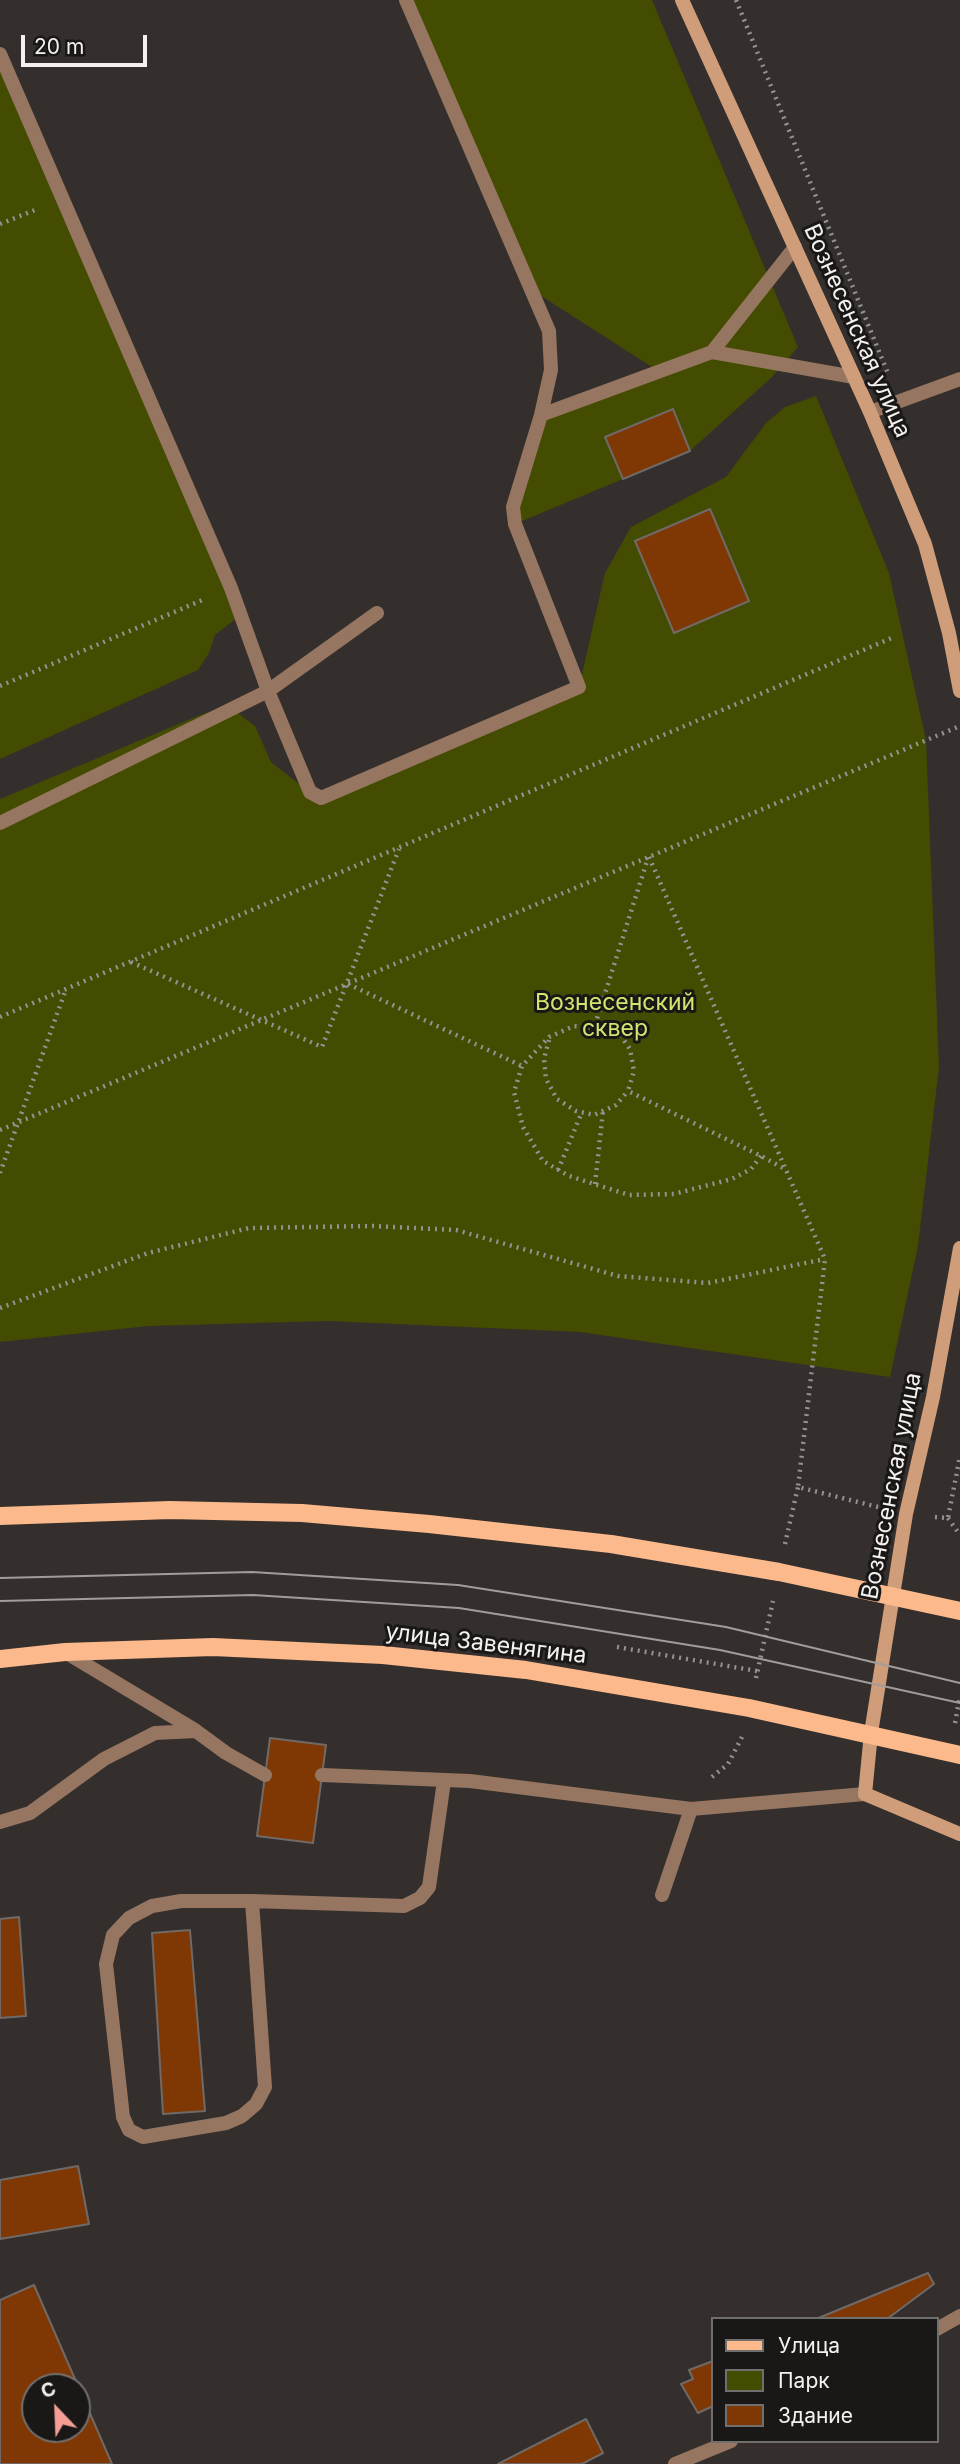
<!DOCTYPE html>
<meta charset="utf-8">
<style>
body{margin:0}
#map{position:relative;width:960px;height:2464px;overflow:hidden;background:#342f2d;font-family:Inter,sans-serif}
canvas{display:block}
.legend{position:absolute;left:711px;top:2317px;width:228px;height:126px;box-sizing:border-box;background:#1a1817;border:2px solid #716f6e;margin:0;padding:9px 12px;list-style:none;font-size:21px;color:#f4f1f0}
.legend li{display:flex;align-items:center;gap:14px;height:35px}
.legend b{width:35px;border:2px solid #716f6e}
.north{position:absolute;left:21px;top:2373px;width:70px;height:70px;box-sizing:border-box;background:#1a1817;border:2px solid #716f6e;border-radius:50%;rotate:337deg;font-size:19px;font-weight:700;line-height:28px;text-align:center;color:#f4f1f0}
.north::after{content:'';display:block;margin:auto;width:24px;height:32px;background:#f59c95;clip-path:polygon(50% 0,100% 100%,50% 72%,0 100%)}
.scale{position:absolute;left:21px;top:35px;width:126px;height:32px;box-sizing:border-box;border:4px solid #f4f1f0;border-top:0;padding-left:9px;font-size:21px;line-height:24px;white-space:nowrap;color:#f4f1f0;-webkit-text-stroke:5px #1a1817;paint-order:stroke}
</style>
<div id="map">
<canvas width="960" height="2464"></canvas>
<ul class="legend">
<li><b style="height:9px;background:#fcba8c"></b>Улица</li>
<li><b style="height:19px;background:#434c00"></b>Парк</li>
<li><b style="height:19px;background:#7f3704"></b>Здание</li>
</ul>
<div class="north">С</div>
<div class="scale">20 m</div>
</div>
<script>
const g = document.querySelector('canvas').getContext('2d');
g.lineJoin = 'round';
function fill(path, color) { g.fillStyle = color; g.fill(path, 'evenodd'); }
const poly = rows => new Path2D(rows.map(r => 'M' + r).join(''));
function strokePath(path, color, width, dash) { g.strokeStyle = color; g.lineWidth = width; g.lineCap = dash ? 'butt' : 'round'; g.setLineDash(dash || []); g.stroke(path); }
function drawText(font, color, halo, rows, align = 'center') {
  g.font = font + ' Inter,sans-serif'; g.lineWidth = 6; g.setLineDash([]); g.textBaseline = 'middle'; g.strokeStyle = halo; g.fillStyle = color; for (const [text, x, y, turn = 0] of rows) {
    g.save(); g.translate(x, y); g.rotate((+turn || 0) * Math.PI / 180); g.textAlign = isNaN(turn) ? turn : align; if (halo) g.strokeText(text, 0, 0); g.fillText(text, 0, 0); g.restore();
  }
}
fill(poly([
 [403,0,652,0,798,347,772,377,690,451,672,409,605,437,623,479,515,524,541,415,652,367,535,292],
 [0,54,242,614,215,635,209,653,198,670,0,759],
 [816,396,889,573,926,740,939,1067,918,1246,890,1377,580,1332,328,1321,148,1326,0,1342,0,799,205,713,233,709,255,726,271,762,316,797,579,687,605,573,631,527,726,477,766,423,785,407]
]), '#434c00');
const building = poly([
 [673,409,690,451,623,479,605,437,673,409],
 [710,509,749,601,674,633,635,541,710,509],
 [270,1738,326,1745,313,1843,257,1836,270,1738],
 [19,1917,26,2016,0,2018,0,1919,19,1917],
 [190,1930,205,2111,163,2114,152,1933,190,1930],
 [78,2166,89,2224,0,2239,0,2180,78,2166],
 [928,2273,934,2284,887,2319,816,2319,928,2273],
 [34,2285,112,2464,0,2464,0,2300,34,2285],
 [35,2387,77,2387,77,2429,35,2429,35,2387],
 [713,2361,713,2406,698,2413,681,2384,693,2379,689,2370,713,2361],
 [586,2419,603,2453,582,2464,498,2464,586,2419]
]);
fill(building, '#7f3704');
strokePath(building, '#6f6a67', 2);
strokePath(poly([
 [736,0,889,376],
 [0,224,35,210],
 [0,686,205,599],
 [649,857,825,1259,798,1487,878,1507],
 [131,962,322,1047,399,849],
 [348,984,522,1066],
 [0,1017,894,637],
 [595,1025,648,858],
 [549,1040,544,1059,546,1079,557,1099,576,1111,594,1115,616,1105,628,1091],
 [0,1130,960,726],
 [761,1156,751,1169,732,1179,674,1194,629,1195,569,1176,543,1161,523,1127,514,1092,522,1066,549,1037,574,1026,616,1029,630,1049,634,1071,628,1091,761,1156,785,1169],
 [558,1170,582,1112],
 [0,1173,66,989],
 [595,1184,603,1111],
 [0,1308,148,1253,249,1228,373,1226,456,1230,618,1276,708,1283,825,1259],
 [935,1517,948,1518,960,1456],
 [948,1518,960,1535],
 [785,1544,798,1487],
 [617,1647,757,1671],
 [756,1678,773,1601],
 [955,1723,960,1696],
 [712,1777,728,1764,742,1737]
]), '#969290', 4.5, [2, 5]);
strokePath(poly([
 [0,54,231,588,268,691,310,792,321,798,579,687,515,524,513,507,541,415,551,370,549,331,406,0],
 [712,352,854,377],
 [870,412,960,379],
 [541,415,712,352,795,247],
 [0,823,268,691,377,613],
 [65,1652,195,1730],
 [322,1775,470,1781,691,1809],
 [0,1822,30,1813,104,1759,155,1733,196,1731,226,1753,265,1775],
 [662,1895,691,1809,865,1794],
 [252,1901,265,2087,256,2104,242,2116,226,2123,143,2137,129,2130,123,2117,106,1964,113,1935,129,1918,152,1906,181,1901,252,1901,404,1906,420,1898,429,1887,444,1781],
 [937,2329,960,2316],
 [675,2464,731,2441]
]), '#967660', 14);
strokePath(poly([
 [682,0,870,412,925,544,949,633,960,691],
 [960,1248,933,1397,906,1514,871,1733,865,1794,960,1834]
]), '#cf9d79', 14);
strokePath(poly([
 [0,1516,170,1510,302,1513,429,1524,611,1544,779,1572,960,1611],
 [0,1659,65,1652,213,1647,383,1655,526,1670,749,1708,960,1755]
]), '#fcba8c', 18);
strokePath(poly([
 [0,1578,252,1572,458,1585,726,1627,960,1683],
 [0,1601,253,1595,459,1608,720,1650,960,1703]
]), '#a19d9c', 2);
drawText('23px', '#f4f1f0', '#1a1817', [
 ["Вознесенская улица",857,331,66],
 ["Вознесенская улица",892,1486,-79],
 ["улица Завенягина",486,1644,7]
]);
drawText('23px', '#d3e56f', '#1a1817', [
 ["Вознесенский",615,1003],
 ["cквер",615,1029]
]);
</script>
